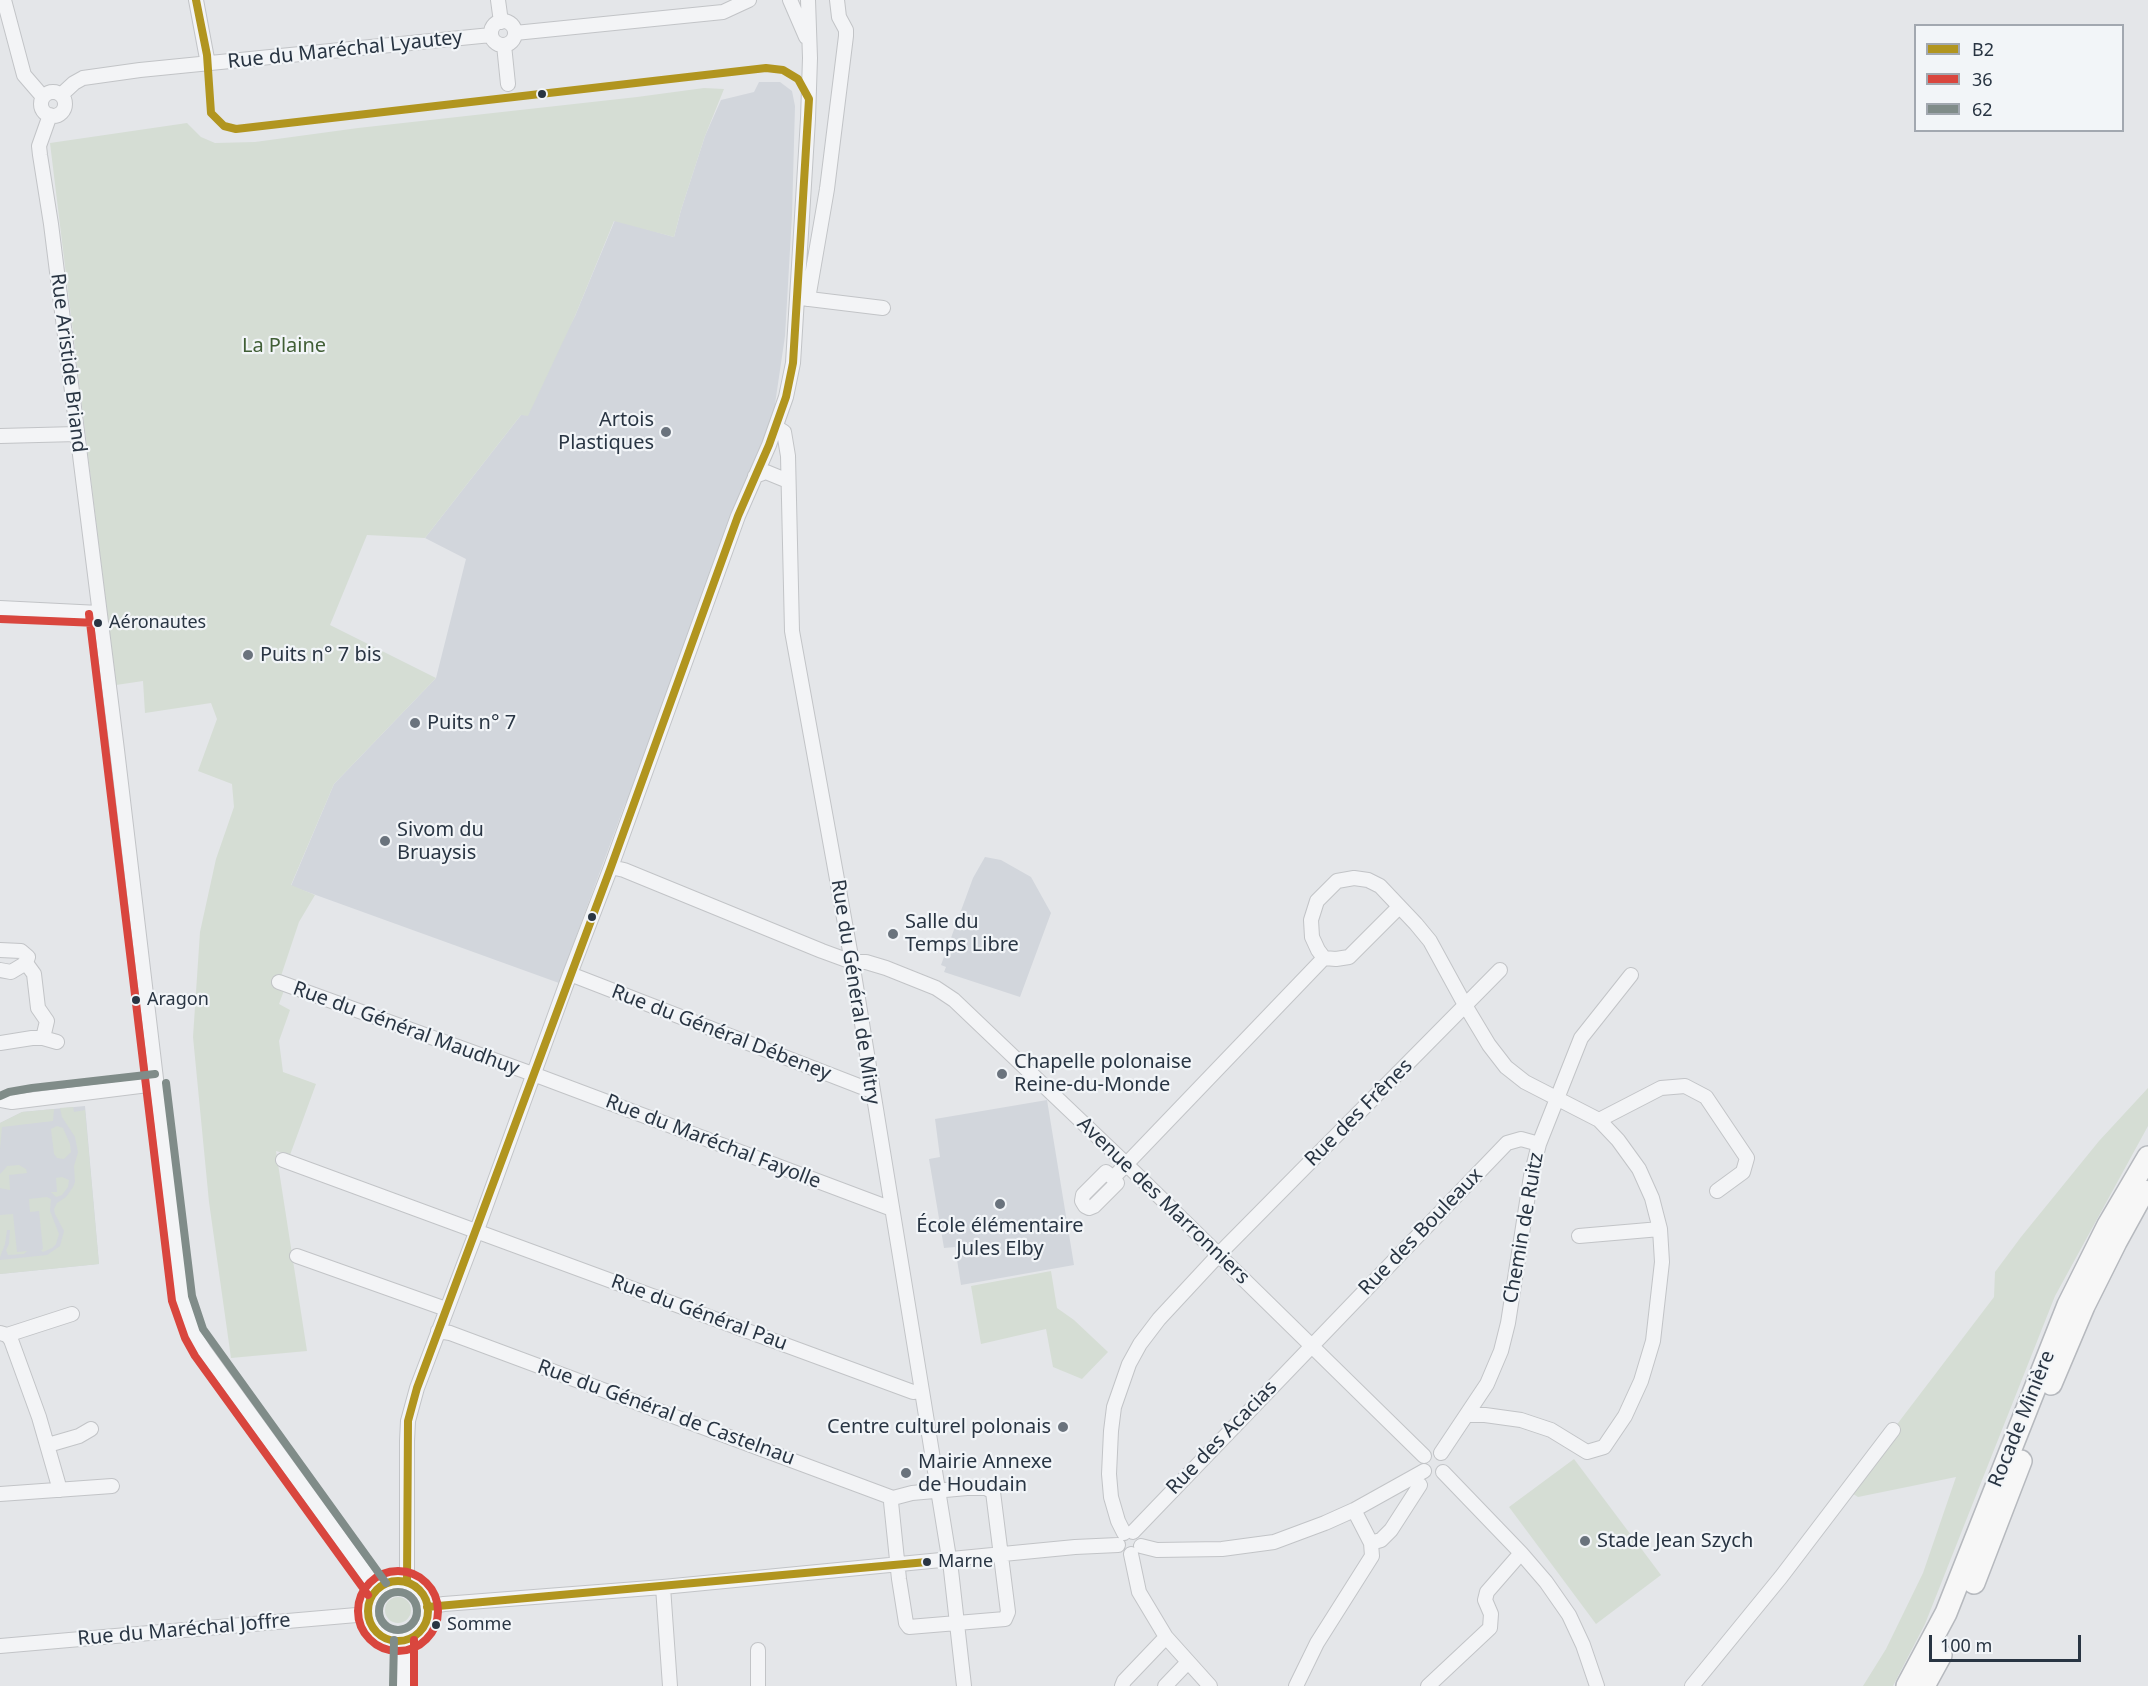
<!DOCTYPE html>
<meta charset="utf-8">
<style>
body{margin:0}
#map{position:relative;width:2148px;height:1686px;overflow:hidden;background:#e4e6e9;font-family:"Noto Sans",sans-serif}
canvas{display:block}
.legend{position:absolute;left:1914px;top:24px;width:210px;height:108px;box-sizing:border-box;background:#f2f5f8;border:2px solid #a2a8b0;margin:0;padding:8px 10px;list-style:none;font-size:18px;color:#293543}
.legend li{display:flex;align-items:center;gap:12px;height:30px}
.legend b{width:30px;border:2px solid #a2a8b0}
.scale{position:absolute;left:1929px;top:1635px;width:152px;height:27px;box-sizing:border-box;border:3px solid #293543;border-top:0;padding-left:8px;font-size:18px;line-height:21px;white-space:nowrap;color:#293543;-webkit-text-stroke:4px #f2f5f8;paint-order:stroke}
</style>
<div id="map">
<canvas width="2148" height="1686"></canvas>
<ul class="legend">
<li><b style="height:8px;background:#b1951f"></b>B2</li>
<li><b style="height:8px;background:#d9463e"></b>36</li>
<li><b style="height:8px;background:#808c89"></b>62</li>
</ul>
<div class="scale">100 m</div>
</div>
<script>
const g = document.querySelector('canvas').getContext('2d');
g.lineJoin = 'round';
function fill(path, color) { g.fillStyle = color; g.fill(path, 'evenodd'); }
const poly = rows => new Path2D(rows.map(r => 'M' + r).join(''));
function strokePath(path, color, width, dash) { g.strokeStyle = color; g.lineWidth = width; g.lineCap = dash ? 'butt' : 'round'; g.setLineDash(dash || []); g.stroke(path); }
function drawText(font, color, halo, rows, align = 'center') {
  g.font = font + ' "Noto Sans",sans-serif'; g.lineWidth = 4.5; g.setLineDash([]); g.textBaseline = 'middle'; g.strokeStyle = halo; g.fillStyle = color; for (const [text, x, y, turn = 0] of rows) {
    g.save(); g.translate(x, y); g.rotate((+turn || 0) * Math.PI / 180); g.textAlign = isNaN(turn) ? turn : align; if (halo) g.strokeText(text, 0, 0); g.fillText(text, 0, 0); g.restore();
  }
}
fill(poly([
 [759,82,780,82,792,91,795,106,792,215,785,336,769,445,647,766,625,804,559,983,291,886,334,784,436,678,466,559,425,538,521,415,575,316,615,220,674,237,681,210,705,136,721,100,754,92],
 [985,857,1001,860,1031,877,1051,913,1020,997,944,972,946,967,941,965,973,878],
 [1047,1100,1074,1265,961,1285,955,1247,944,1248,929,1159,940,1157,935,1119],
 [85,1106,99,1264,0,1274,0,1123,22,1112]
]), '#d2d6dc');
fill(poly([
 [704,88,724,89,705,136,681,210,674,237,614,221,575,316,528,416,521,415,425,538,367,535,330,625,436,678,334,784,291,885,315,895,299,922,279,982,286,985,279,1004,290,1010,279,1041,283,1072,316,1084,290,1155,276,1151,307,1351,231,1358,209,1202,193,1037,200,932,216,859,234,807,232,784,198,771,217,719,211,703,145,713,143,681,116,685,50,143,187,123,201,137,215,143,255,142,358,128,637,97],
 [2148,1088,2148,1126,2055,1296,1925,1624,1893,1686,1863,1686,1886,1649,1923,1573,1956,1477,1858,1497,1847,1490,1994,1297,1995,1272,2021,1237,2099,1141],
 [73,1107,74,1112,85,1110,99,1264,0,1274,0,1260,47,1255,60,1246,64,1231,55,1214,54,1209,57,1203,66,1197,73,1187,75,1182,74,1166,78,1152,75,1137,62,1117,60,1108],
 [54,1109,53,1121,2,1127,0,1149,0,1123,22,1112],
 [57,1126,63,1128,70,1144,71,1152,64,1159,57,1158,54,1154,51,1129],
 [19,1165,26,1169,27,1173,9,1175,10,1190,0,1188,0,1174,3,1171,7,1166],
 [62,1177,69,1180,68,1187,62,1195,56,1197,51,1192,57,1192,56,1178],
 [47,1197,51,1199,50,1211,59,1234,56,1244,52,1248,43,1252,41,1250,43,1249,39,1211,30,1212,29,1199],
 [13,1214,17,1252,27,1251,24,1254,8,1255,6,1250,9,1244,10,1230,7,1230,5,1244,0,1257,0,1215],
 [1051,1271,1057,1308,1074,1320,1108,1352,1082,1379,1053,1367,1046,1329,981,1344,971,1286],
 [1574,1459,1661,1575,1596,1624,1509,1507],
 '385 1610a13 13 0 1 1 26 0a13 13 0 1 1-26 0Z'
]), '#d5ddd4');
const minor = poly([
 [4,0,24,75,43,97],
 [196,0,208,64],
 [498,0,501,22],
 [790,0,806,37],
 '491 33a12 12 0 1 1 24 0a12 12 0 1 1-24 0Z',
 [515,33,723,12,749,0],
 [504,45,508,84],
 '41 104a12 12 0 1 1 24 0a12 12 0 1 1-24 0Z',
 [61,95,74,83,83,78,140,70,491,35],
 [50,115,39,146,40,155,51,224,117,750,182,1298,194,1334,204,1350,377,1589],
 [801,298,883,308],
 [808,299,827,189,846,36,846,30,839,17,837,0],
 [776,427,784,432,788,456,792,631,852,962,922,1391,951,1570,964,1686],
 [0,436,77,434],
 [755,476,766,472,788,481],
 [0,608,99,613],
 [611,867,624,870,822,951,852,962,866,962,886,968,936,988,954,1000,1125,1163,1424,1456],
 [1399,907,1349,957,1336,959,1324,958,1318,950,1312,937,1311,920,1317,901,1337,881,1354,878,1368,880,1380,886,1416,924,1430,941,1465,1005,1489,1045,1506,1067,1525,1082,1599,1120,1618,1140,1639,1169,1652,1198,1660,1229,1662,1262,1653,1341,1641,1381,1625,1416,1604,1447,1587,1452,1551,1430,1521,1420,1485,1415,1467,1415],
 [0,950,21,951,28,957,26,963,11,972,0,970],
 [26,963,34,974,38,1008,47,1021,43,1038],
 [570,974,872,1091],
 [279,982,541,1077,892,1209],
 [0,1043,32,1038,43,1038,57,1042],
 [0,1100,12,1102,156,1084],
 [1599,1120,1661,1088,1685,1086,1706,1097,1747,1158,1743,1172,1717,1191],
 [283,1160,913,1392,922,1391],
 [1113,1178,1117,1183,1094,1206,1089,1208,1085,1206,1082,1201,1083,1195,1106,1172,1113,1178,1324,958],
 [1579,1236,1660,1229],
 [297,1256,446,1309],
 [438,1331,450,1333,893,1498],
 [0,1333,7,1335,11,1340,39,1417,60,1490],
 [7,1335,72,1314],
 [48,1445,79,1436,91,1429],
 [1441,1453,1487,1384,1501,1351,1508,1323,1531,1176,1539,1144,1581,1038,1631,975],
 [1443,1472,1521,1553,1546,1582,1569,1615,1583,1645,1597,1686],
 [967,1488,986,1488,993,1492,1008,1612,1005,1619,909,1627,906,1623,899,1579,891,1502,893,1498,912,1493,967,1488],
 [0,1494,112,1486],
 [1133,1532,1507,1143,1521,1139,1539,1144],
 [1124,1533,1118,1521,1111,1497,1109,1474,1111,1431,1114,1407,1129,1364,1140,1344,1159,1319,1224,1249,1500,970],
 [1371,1543,1381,1540,1391,1530,1420,1485],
 [1141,1546,1157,1550,1222,1549,1274,1542,1325,1523,1354,1510,1424,1471],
 [1131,1554,1139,1592,1166,1637,1210,1686],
 '368 1611a30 30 0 1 1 60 0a30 30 0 1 1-60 0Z',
 [407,1582,407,1441,408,1421,417,1388,477,1230,570,974,611,867,738,516,769,445,786,397,793,363,808,119,810,58,808,0],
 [663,1587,670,1686],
 [427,1607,444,1604,663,1587,1075,1547,1118,1545],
 [0,1646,368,1614],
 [758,1650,758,1686],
 [403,1686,404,1640],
 [1122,1686,1124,1681,1166,1637],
 [1165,1686,1188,1662],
 [1296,1686,1317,1643,1372,1556,1371,1543,1354,1510],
 [1428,1686,1490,1628,1491,1614,1485,1600,1487,1592,1521,1553],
 [1692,1686,1781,1577,1893,1430]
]);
const highway = poly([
 [2051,1384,2084,1306,2116,1242,2144,1191],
 [1974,1583,2021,1461],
 [1907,1686,1946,1613,2068,1305,2108,1225,2148,1157],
 [1924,1686,1941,1655]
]);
strokePath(minor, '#c2c4c7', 16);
strokePath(highway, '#b6b9be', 24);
strokePath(minor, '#f3f4f6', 14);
strokePath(highway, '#f7f7f7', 21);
strokePath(poly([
 [196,0,207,55,211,113,224,126,236,129,766,68,783,70,798,79,809,99,793,363,786,397,769,445,738,516,611,867,417,1388,408,1421,407,1582],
 '368 1611a30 30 0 1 1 60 0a30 30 0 1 1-60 0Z',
 [427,1607,927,1562]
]), '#b1951f', 8);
strokePath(poly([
 [89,614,172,1301,185,1338,195,1356,368,1595],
 [0,619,98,623],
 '358 1611a40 40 0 1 1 80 0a40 40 0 1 1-80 0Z',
 [414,1686,414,1640]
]), '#d9463e', 8);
strokePath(poly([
 [166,1083,192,1296,203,1329,386,1583],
 [0,1096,9,1092,32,1088,155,1074],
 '379 1611a19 19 0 1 1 38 0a19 19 0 1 1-38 0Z',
 [393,1686,394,1640]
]), '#808c89', 8);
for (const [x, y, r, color] of [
 [542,94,5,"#293543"],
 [666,432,6,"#6a737d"],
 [98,623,5,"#293543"],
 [248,655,6,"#6a737d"],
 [415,723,6,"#6a737d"],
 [385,841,6,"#6a737d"],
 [592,917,5,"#293543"],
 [893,934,6,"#6a737d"],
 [136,1000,5,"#293543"],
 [1002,1074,6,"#6a737d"],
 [1000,1204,6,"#6a737d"],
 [1063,1427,6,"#6a737d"],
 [906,1473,6,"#6a737d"],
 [1585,1541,6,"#6a737d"],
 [927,1562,5,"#293543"],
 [436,1625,5,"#293543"]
]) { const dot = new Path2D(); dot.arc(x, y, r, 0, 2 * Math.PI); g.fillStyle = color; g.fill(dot); strokePath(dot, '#f2f5f8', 2); }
drawText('18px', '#293543', '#f2f5f8', [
 ["Aéronautes",109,623],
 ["Aragon",147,1000],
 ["Marne",938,1562],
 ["Somme",447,1625]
], 'left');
drawText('20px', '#293543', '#f2f5f8', [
 ["Rue du Maréchal Lyautey",345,50,-6],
 ["Rue Aristide Briand",68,363,83],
 ["Rue du Général de Mitry",855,992,81],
 ["Rue du Général Maudhuy",406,1029,20],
 ["Rue du Général Débeney",721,1033,21],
 ["Rue des Frênes",1359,1113,-45],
 ["Rue du Maréchal Fayolle",713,1142,21],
 ["Avenue des Marronniers",1163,1201,44],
 ["Chemin de Ruitz",1524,1228,-80],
 ["Rue des Bouleaux",1421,1232,-46],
 ["Rue du Général Pau",699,1313,20],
 ["Rue du Général de Castelnau",666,1413,20],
 ["Rocade Minière",2022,1419,-68],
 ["Rue des Acacias",1222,1438,-46],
 ["Rue du Maréchal Joffre",184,1630,-5]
]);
drawText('20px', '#415f36', '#f2f5f8', [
 ["La Plaine",284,346]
]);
drawText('20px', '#293543', '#f2f5f8', [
 ["Artois",654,420,"right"],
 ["Plastiques",654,443,"right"],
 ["Puits n° 7 bis",260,655],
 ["Puits n° 7",427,723],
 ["Sivom du",397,830],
 ["Bruaysis",397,853],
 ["Salle du",905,922],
 ["Temps Libre",905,945],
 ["Chapelle polonaise",1014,1062],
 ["Reine-du-Monde",1014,1085],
 ["École élémentaire",1000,1226,"center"],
 ["Jules Elby",1000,1249,"center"],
 ["Centre culturel polonais",1051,1427,"right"],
 ["Mairie Annexe",918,1462],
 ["de Houdain",918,1485],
 ["Stade Jean Szych",1597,1541]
], 'left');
</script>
